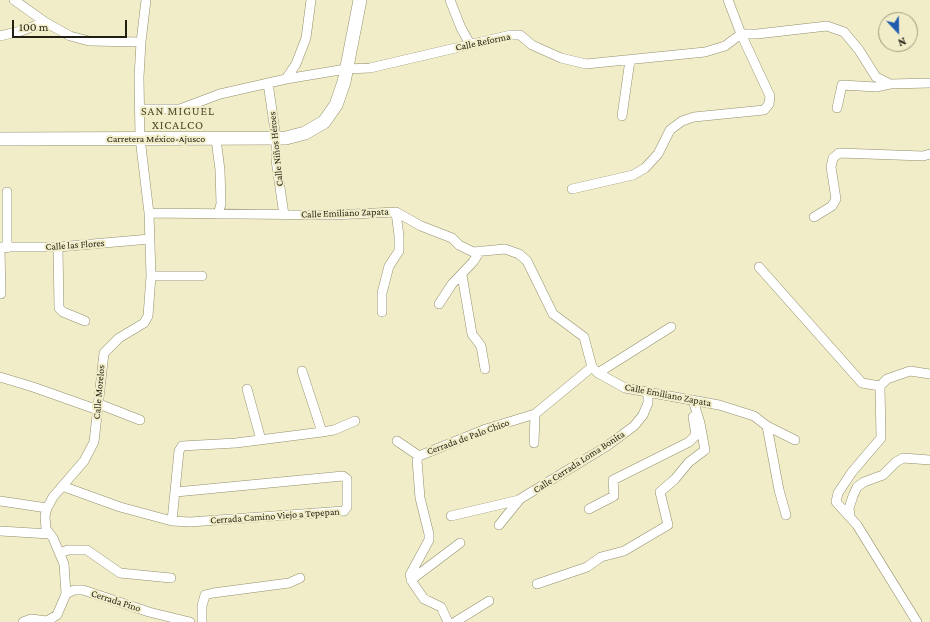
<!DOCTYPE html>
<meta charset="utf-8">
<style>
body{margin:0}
#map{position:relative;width:930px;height:622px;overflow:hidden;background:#f1edc8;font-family:"Crimson Pro",serif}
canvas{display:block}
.north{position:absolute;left:878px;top:12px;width:40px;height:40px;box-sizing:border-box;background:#f1edc8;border:1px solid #9e9b7f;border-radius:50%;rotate:158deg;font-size:11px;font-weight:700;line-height:16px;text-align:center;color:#211f12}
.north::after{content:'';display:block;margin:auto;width:14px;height:18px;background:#215cae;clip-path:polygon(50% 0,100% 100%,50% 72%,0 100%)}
.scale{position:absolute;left:12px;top:20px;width:115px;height:18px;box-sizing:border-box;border:2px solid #211f12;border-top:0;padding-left:5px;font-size:12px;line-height:14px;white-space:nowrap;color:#211f12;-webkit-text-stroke:3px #f1edc8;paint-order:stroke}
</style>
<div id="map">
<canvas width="930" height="622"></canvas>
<div class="north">N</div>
<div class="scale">100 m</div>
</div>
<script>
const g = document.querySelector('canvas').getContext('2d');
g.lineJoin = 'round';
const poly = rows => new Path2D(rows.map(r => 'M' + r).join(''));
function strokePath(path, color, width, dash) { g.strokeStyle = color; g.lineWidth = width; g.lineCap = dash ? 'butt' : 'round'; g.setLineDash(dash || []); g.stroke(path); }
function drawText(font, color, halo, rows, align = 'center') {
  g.font = font + ' "Crimson Pro",serif'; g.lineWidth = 4; g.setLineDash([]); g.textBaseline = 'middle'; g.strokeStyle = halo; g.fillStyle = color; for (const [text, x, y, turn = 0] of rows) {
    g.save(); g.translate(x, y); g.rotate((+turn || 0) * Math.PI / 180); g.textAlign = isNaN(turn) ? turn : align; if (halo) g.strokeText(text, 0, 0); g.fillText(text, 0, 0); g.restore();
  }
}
const street = poly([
 [14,0,45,22,70,36,89,41,141,42],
 [450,0,461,28,470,44],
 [0,36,21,31,45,22],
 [286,79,296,64,306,38,311,0],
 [268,83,276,138,276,160,284,215],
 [837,108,842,85,876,87,890,84,930,83],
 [140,109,180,109,220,94,286,79,346,69,370,68,511,35,520,35,532,45,561,58,586,64,705,52,725,46,741,34,757,34,827,26,844,32,859,50,876,77,890,84],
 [622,116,630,60],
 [216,139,220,170,221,204,218,214],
 [572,189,633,175,645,168,658,154,670,130,682,121,694,117,764,110,769,104,770,96,741,34,728,0],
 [149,213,333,215,396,212,421,226,452,238,459,245,473,252,505,249,519,254,527,261,553,314,584,337,592,367,598,373,625,388,719,405,754,416,767,426,779,490,786,515],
 [814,217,832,206,836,199,831,167,833,158,839,153,923,156,930,154],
 [0,247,58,247,150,239],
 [58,247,59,308,63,312,85,321],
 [0,248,1,294],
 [7,248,7,192],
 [759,267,862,383,880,386,887,379,910,371,930,374],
 [462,275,472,334,481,346,485,369],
 [151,276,202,276],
 [439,304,452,284,473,262,480,251],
 [382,312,382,293,389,266,399,251,399,236,396,212],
 [302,371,322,432],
 [598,373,671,327],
 [0,377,33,387,98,410],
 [880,386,881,438,852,472,838,493,836,502,857,525,917,622],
 [247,389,261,440],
 [99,404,140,420],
 [767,426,795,440],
 [397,441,419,456],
 [534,443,535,414],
 [62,486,120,507,172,521,190,522,344,511,347,507,347,479,343,476,176,492],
 [0,501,47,508],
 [589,509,614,496,613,480,689,442,696,435,693,417],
 [451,516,519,500],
 [850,516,849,508,853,496,857,487,864,482,883,475,896,462,903,458,930,460],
 [172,521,179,451,182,446,236,443,322,432,334,430,355,421],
 [499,525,520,499,607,446,634,426,643,415,648,403,648,392],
 [0,531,50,534],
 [60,553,68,550,87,550,120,573,171,578],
 [411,580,460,543],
 [537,584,587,567,601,557,624,551,668,525,660,492,675,479,689,462,705,450,700,423,693,400],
 [66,594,74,590,83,590,149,612,190,622],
 [23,622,31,619,47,621,57,615,66,594,64,564,53,538,46,529,45,516,47,508,53,497,84,461,94,442,104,353,119,338,144,323,148,316,151,276,149,213,140,138,139,77,141,42,146,0],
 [202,622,202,606,205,595,213,593,289,583,300,578],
 [448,622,441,607,424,599,413,583,410,575,429,540,429,534,420,498,417,460,419,456,486,429,535,414,592,367],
 [455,622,489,601]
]);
const secondary = poly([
 [0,139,286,138,305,133,324,122,336,105,344,82,360,0]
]);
strokePath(street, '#928f6c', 10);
strokePath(secondary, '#928f6c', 14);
strokePath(street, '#fff', 9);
strokePath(secondary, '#fff', 13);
drawText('10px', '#211f12', '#f1edc8', [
 ["Calle Reforma",483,42,-12],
 ["Carretera México-Ajusco",156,139],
 ["Calle Niños Héroes",276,149,-96],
 ["Calle Emiliano Zapata",345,213,-2],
 ["Calle las Flores",75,245,-4],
 ["Calle Morelos",99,392,-85],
 ["Calle Emiliano Zapata",668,395,11],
 ["Cerrada de Palo Chico",468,437,-20],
 ["Calle Cerrada Loma Bonita",579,462,-33],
 ["Cerrada Camino Viejo a Tepepan",275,516,-4],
 ["Cerrada Pino",116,601,18]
]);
g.letterSpacing = '1px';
drawText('12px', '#4e4a2a', '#f1edc8', [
 ["SAN MIGUEL",178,111],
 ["XICALCO",178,125]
]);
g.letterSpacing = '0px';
</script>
